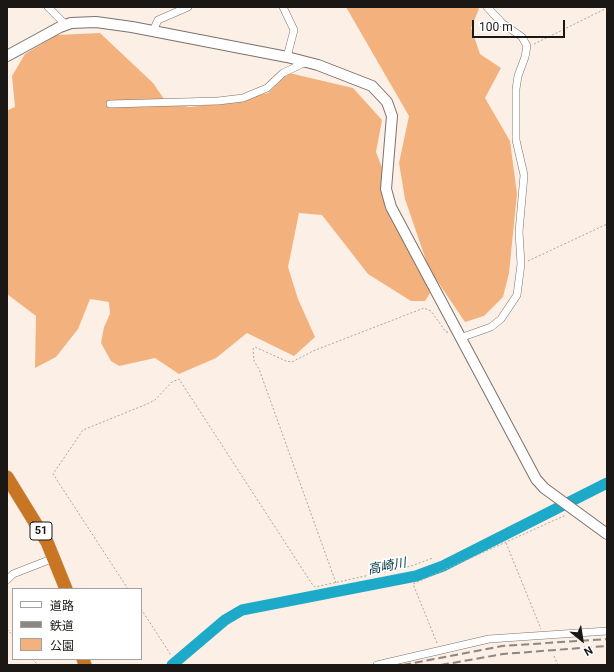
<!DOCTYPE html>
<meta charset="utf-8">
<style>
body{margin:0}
#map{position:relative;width:614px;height:672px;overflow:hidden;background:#fbefe6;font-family:Roboto,"Noto Sans JP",sans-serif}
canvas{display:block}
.frame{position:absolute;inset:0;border:8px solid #1b1714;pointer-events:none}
.legend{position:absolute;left:12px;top:588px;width:130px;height:72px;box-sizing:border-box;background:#fff;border:1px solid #a4a2a1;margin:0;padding:5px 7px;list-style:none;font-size:12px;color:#1b1714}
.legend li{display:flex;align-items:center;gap:8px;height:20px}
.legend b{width:20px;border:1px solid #a4a2a1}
.north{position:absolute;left:562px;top:620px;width:40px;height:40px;-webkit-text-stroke:3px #fff;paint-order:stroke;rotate:150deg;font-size:11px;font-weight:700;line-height:16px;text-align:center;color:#1b1714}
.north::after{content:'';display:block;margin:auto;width:14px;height:18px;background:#1b1714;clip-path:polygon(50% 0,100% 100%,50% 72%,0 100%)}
.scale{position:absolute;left:472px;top:20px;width:93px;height:18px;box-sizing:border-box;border:2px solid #1b1714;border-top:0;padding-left:5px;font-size:12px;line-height:14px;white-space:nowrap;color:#1b1714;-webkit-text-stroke:3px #fff;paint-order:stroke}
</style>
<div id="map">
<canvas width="614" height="672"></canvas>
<div class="frame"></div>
<ul class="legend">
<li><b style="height:5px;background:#fff"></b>道路</li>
<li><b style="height:5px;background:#8e8680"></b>鉄道</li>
<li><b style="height:11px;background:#f3b27d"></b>公園</li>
</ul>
<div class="north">N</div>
<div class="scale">100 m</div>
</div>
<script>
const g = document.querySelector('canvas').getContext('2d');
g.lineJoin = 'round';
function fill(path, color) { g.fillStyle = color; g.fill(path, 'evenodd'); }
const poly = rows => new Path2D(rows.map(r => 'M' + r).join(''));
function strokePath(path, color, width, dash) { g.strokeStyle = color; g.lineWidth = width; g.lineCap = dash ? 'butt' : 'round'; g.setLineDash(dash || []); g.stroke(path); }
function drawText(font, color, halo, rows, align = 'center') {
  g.font = font + ' Roboto,"Noto Sans JP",sans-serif'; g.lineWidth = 3.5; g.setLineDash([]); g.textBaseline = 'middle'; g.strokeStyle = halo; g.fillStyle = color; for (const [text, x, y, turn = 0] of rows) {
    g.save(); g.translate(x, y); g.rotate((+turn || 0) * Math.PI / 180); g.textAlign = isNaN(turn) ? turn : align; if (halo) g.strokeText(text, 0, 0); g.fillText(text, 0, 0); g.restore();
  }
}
fill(poly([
 [346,7,477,7,479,9,471,28,480,54,501,68,485,98,510,141,517,194,509,273,503,297,484,316,465,322,429,269,405,199,399,163,409,116],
 [100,33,153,83,166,102,190,107,235,101,268,93,289,73,353,88,382,120,376,152,430,293,425,301,411,301,368,274,322,215,299,213,288,267,298,299,315,337,294,356,247,333,216,358,179,374,155,358,119,366,111,361,101,343,104,327,110,314,109,302,90,299,78,329,56,357,35,368,36,316,7,294,7,109,8,110,15,107,12,76,25,54,57,35]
]), '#f3b27d');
strokePath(poly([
 [172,665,225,620,242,610,416,576,443,566,607,483]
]), '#1daac9', 11);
const street = poly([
 [48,7,66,25],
 [283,7,294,30,287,57],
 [153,31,158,20,188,7],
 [110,104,218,101,243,98,267,88,283,73,306,62],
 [460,338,491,327,501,319,517,295,521,264,519,232,524,175,516,140,516,89,518,76,525,57,527,46,522,37,502,23,487,7],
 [7,580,13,574,54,558],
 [377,665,489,639,607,631]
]);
const secondary = poly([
 [7,56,60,27,71,23,96,22,132,27,287,57,318,65,372,86,387,102,392,116,386,189,391,207,536,479,544,488,607,534]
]);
const highway = poly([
 [7,477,47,542,66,589],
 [83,659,85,665]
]);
strokePath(street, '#7d726b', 8);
strokePath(secondary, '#7d726b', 12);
strokePath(highway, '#d1d1d0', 14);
strokePath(poly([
 [534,44,607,8],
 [528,261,607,224],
 [506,543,541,629],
 [336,583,259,369,254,361,253,349,255,347,286,361,292,362,313,351,424,308,431,311,446,332,449,332],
 [128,589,53,474,83,430,147,404,155,400,172,382,179,379,312,584,315,587,411,566,433,558],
 [141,609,171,655],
 [7,629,13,636],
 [437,643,413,584,566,515],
 [554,656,558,665],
 [32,659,38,665]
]), '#afa69f', 1, [2, 2]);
strokePath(street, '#fff', 7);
strokePath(secondary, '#fff', 10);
strokePath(highway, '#c97624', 13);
strokePath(poly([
 [403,665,502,646,607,639],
 [441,665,503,654,607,646]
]), '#8e8680', 2, [8, 4]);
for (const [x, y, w] of [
 [41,531,22]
]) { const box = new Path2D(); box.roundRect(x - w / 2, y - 9, w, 18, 3); g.fillStyle = '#fff'; g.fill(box); strokePath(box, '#1b1714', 1); }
drawText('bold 11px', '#1b1714', null, [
 ["51",41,531]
]);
drawText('italic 13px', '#003946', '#fff', [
 ["高崎川",387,567,-11]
]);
</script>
